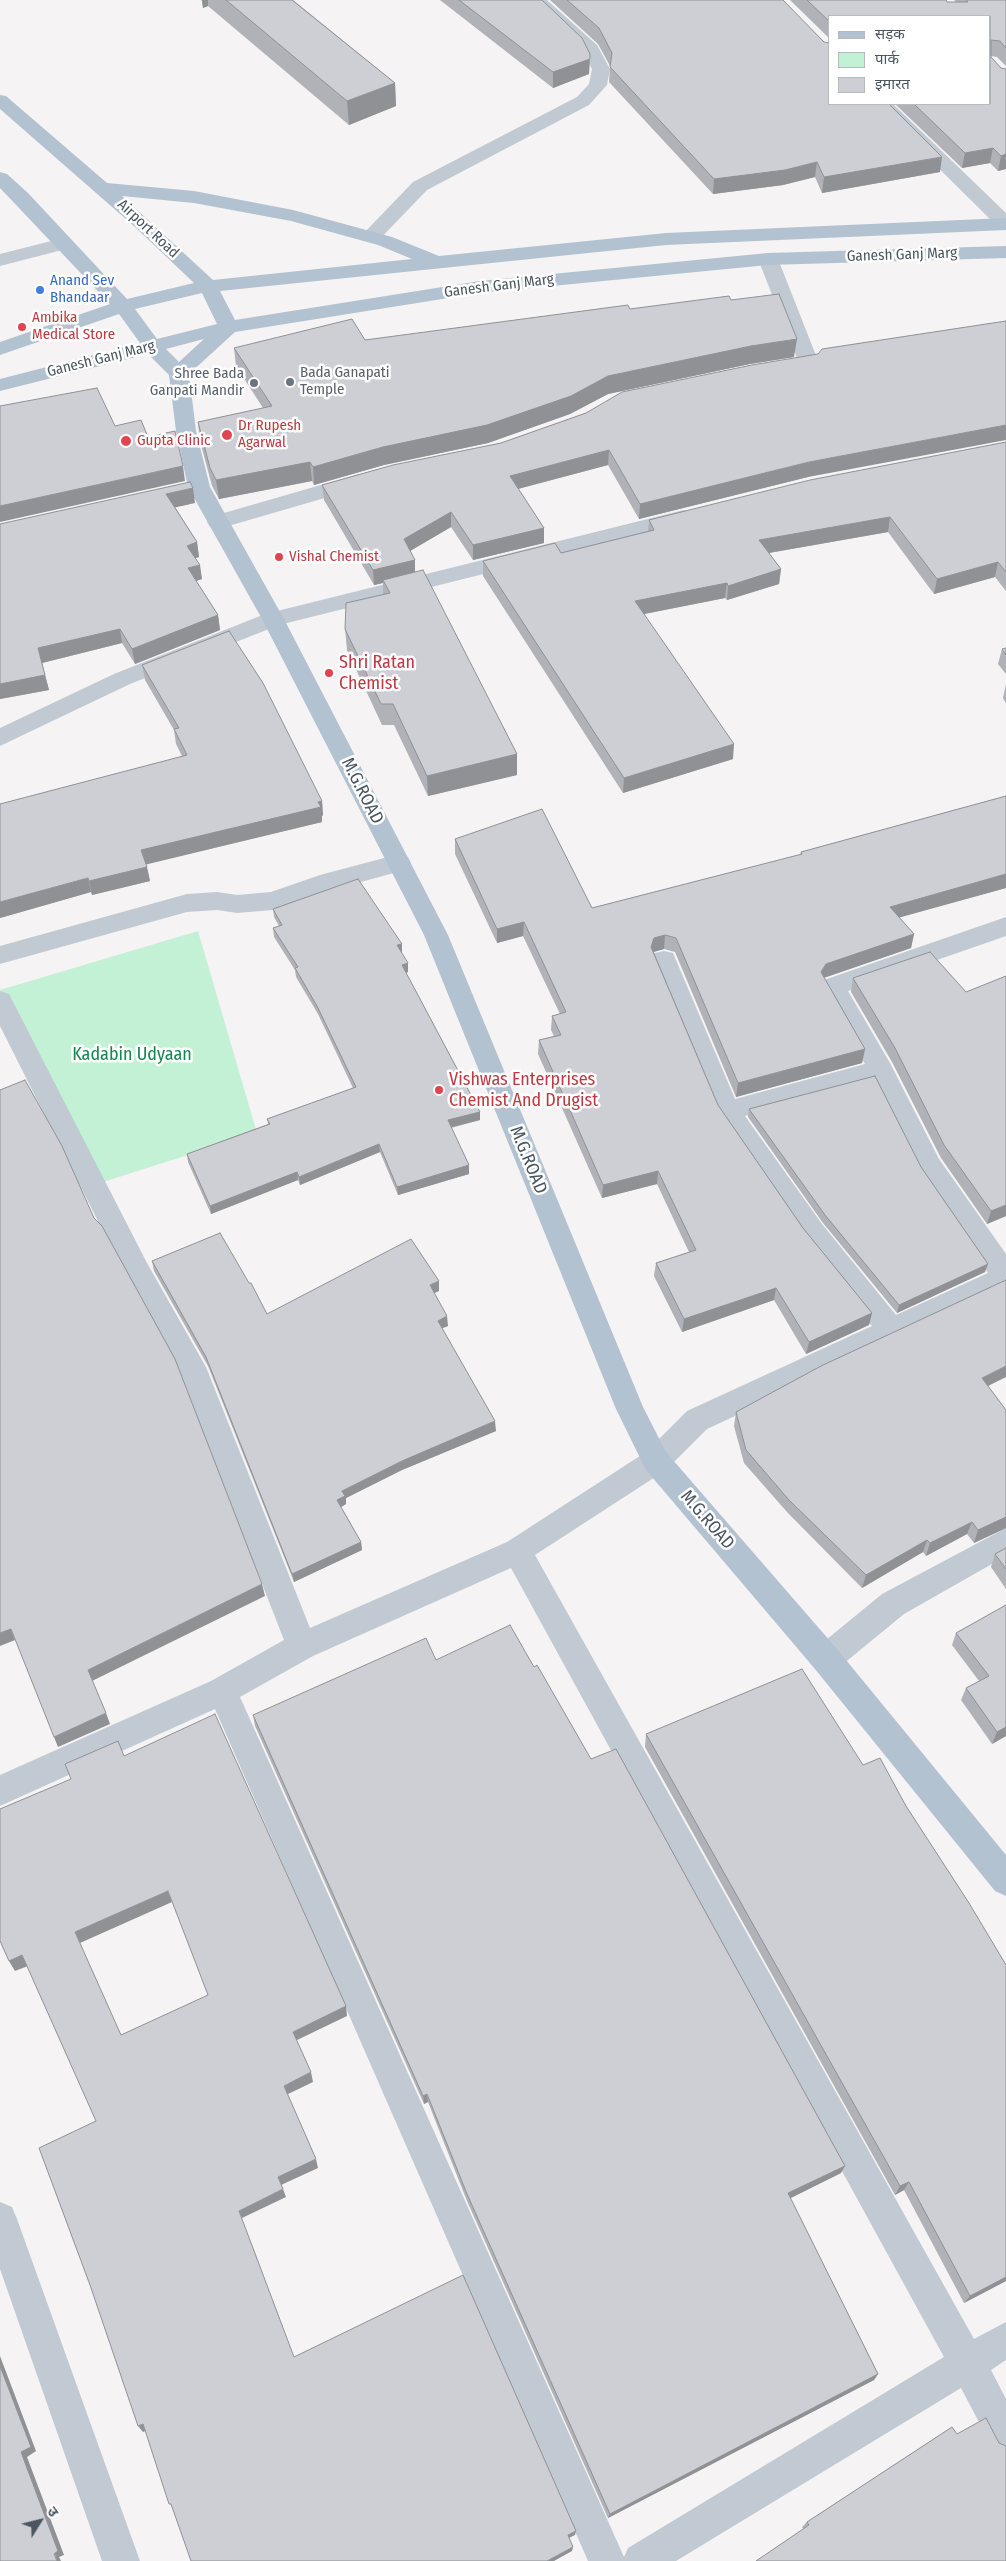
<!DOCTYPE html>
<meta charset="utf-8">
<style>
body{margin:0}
#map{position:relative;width:1006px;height:2561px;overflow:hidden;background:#f5f3f3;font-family:"Fira Sans Condensed","Noto Sans Devanagari",sans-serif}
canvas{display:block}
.legend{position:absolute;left:828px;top:15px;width:162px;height:90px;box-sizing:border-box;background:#fff;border:1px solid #b7bbc0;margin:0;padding:6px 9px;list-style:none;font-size:15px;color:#4a5661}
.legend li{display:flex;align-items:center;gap:10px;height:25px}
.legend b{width:25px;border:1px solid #b7bbc0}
.north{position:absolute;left:15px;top:2496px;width:50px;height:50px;-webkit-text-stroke:4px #fff;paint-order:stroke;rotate:54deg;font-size:14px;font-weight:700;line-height:20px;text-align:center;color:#4a5661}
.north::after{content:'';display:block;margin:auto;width:18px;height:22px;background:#4a5661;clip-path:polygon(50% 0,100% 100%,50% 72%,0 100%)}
</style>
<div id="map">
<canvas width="1006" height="2561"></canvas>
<ul class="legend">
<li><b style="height:6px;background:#b3c2d1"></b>सड़क</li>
<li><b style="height:14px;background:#c3f1d5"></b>पार्क</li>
<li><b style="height:14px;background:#cdcfd5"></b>इमारत</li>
</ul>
<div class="north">उ</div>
</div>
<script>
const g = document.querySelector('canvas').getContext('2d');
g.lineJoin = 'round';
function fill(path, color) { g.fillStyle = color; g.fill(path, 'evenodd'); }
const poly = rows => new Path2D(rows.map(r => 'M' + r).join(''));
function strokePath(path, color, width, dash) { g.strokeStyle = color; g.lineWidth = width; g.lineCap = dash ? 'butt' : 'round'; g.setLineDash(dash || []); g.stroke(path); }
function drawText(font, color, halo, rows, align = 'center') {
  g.font = font + ' "Fira Sans Condensed",sans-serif'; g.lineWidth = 5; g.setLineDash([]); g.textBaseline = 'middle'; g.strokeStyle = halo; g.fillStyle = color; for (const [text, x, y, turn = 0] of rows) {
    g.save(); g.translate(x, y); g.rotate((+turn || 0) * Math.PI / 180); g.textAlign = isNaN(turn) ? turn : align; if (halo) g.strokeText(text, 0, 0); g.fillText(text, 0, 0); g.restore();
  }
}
fill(poly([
 [198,931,257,1133,81,1189,0,990]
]), '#c3f1d5');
fill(poly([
 [528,0,547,0,597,45,610,69,607,85,589,105,427,190,378,241,364,241,361,237,364,233,413,182,577,97,589,84,592,69,583,52,528,0],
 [874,104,893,104,1006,213,1006,230,999,228,874,104],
 [63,238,70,240,73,244,70,248,0,266,0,254,63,238],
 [768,253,775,255,778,259,819,363,816,367,779,373,772,371,769,367,772,363,797,358,758,259,761,255,768,253],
 [359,474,366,476,370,481,366,486,218,529,210,527,207,522,210,517,359,474],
 [684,510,692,512,695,517,692,522,279,625,130,684,0,746,0,728,114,674,265,614,684,510],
 [399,854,408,857,411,863,408,869,325,892,273,910,237,913,217,910,187,912,0,964,0,946,187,894,217,892,237,895,271,892,320,875,399,854],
 [1006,917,1006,936,848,991,890,1063,939,1159,1006,1254,1006,1290,707,1429,666,1470,535,1555,974,2339,1006,2322,1006,2360,991,2370,1006,2399,1006,2454,993,2449,961,2388,676,2561,588,2561,215,1709,0,1806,0,1775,211,1681,284,1640,179,1371,127,1279,0,1026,0,991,9,994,147,1263,206,1367,310,1628,507,1542,646,1452,687,1411,872,1326,802,1240,718,1118,652,960,655,953,664,951,673,953,676,960,735,1099,865,1064,820,987,824,980,1006,917],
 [874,1082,921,1174,988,1273,896,1315,822,1224,745,1116,874,1082],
 [511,1568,944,2357,628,2548,624,2557,240,1697,313,1656,511,1568],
 [1006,1528,1006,1556,904,1614,837,1669,826,1673,815,1669,811,1659,815,1649,882,1594,1006,1528],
 [0,2202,12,2207,17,2219,140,2561,102,2561,0,2269,0,2202]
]), '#c1cad2');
fill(poly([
 [0,95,6,96,107,183,194,191,293,210,392,237,439,256,666,233,1006,218,1006,230,666,245,220,291,235,320,480,281,768,253,1006,246,1006,258,768,265,480,293,235,332,189,374,196,431,210,487,284,619,448,935,643,1407,666,1452,837,1649,1006,1855,1006,1896,995,1891,815,1669,646,1470,616,1409,424,935,262,619,188,487,176,431,169,375,148,354,0,391,0,379,140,343,119,314,0,355,0,342,110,304,0,188,0,172,7,174,28,193,127,299,194,283,135,227,0,109,0,95],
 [122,196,194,203,291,221,378,245,412,259,213,280,122,196],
 [202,293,217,324,157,339,135,309,202,293],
 [204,339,179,362,166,349,204,339]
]), '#b3c2d1');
fill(poly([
 [201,0,293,0,395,83,396,106,349,125,208,6,203,8,202,1],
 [440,0,542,0,590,54,589,74,553,88],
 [550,0,783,0,940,172,822,193,815,177,783,185,713,194,609,82,610,66,598,44],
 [790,0,946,0,947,2,956,2,954,0,1006,0,1006,66,997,57,991,56,991,57,1001,68,1006,69,1006,169,998,171,990,163,962,168,895,104,990,104,830,16,830,39],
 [731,300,794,357,750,364,608,394,570,414,488,443,384,465,314,485,312,481,219,499,212,486,200,441,198,422,263,408,236,366,234,348,365,340,630,309],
 [586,413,808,477,639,519,608,465,518,489,544,528,544,543,473,560,451,527,410,551,415,560,415,572,517,754,517,775,428,796,394,725,382,725,347,650,345,629,383,594,383,583,374,585,324,500,322,485,501,443],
 [1006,442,1006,591,995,577,934,594,888,532,769,553,781,569,779,584,727,600,725,598,644,614,733,759,623,793,483,576,483,561,561,553,648,531,649,520],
 [195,503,175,507,197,542,199,557,196,558,202,579,196,581,218,615,220,630,135,664,122,643,42,663,49,690,0,699,0,524],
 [1006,648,1006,674,998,664,1002,649],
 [142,665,322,801,323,815,322,816,322,822,146,864,150,881,92,895,91,892,0,918,182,756,176,744,174,730,145,680],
 [1006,684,1006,703,1003,698],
 [1006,796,1006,888,899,917,914,934,911,948,824,978,865,1049,862,1063,736,1097,675,952,664,949,654,952,718,1105,803,1228,872,1313,869,1325,806,1354,774,1300,682,1332,654,1276,656,1263,689,1252,657,1184,602,1198,538,1054,539,1040,554,1036,551,1030,552,1016,560,1014,523,936,497,943,455,854,455,839,592,908,800,855,801,852],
 [273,909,402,952,401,953,408,972,406,973,480,1112,480,1120,451,1128,469,1165,469,1174,398,1195,380,1152,300,1185,298,1180,211,1214,188,1162,187,1154,268,1124,267,1119,353,1088,318,1014,296,977,295,970,274,937,273,928,279,926,274,917],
 [853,978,966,992,1006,1216,987,1224,941,1158,892,1062,851,992],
 [749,1109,921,1167,985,1272,897,1313,823,1223,748,1117],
 [152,1261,267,1314,439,1281,439,1291,434,1293,448,1326,442,1328,496,1431,402,1470,346,1498,346,1504,341,1507,361,1542,362,1550,294,1582,208,1366,154,1271],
 [988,1386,1006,1410,1006,1528,974,1543,967,1534,926,1556,923,1552,862,1588,787,1512,744,1463,734,1426,736,1412],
 [1006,1548,1006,1589,991,1567,995,1554],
 [1006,1605,1006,1736,992,1744,961,1700,966,1688,979,1681,952,1645,956,1633],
 [436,1660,534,1667,591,1759,841,2173,790,2198,878,2374,874,2380,608,2518,467,2201,428,2102,424,2104,255,1726,253,1715],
 [646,1734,863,1765,906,1806,1006,1965,1006,2281,964,2303,904,2190,895,2195,645,1747],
 [952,2427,803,2529,802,2527,807,2522]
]), '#b0b2b7');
fill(poly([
 [202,0,208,0,208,6,203,8],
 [590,54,589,74,553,88,553,72],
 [395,83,396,106,349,125,347,101],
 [993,148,990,163,962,168,965,153],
 [1006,154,1006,169,998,171,1001,156],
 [942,157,940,172,822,193,824,177],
 [817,162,815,177,783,185,713,194,714,179],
 [797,339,794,357,750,364,608,394,570,414,488,443,384,465,314,485,313,467,608,376,751,346],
 [1006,425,1006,440,808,477,639,519,640,504,809,462],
 [609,450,608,465,510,491,510,476],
 [310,462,312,481,219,499,216,480],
 [183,466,185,481,0,522,0,506],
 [193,488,195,503,168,509,166,494],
 [451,512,451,527,405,554,404,539],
 [890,517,888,532,757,555,759,540],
 [544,528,544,543,473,560,473,545],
 [197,542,199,557,189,560,187,546],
 [415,560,415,575,383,580,383,583,374,585,373,570],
 [998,562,995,577,934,594,937,579],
 [200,565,202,579,190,583,188,568],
 [781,569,779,584,727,600,728,586],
 [727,583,725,598,634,616,635,601],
 [218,615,220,630,135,664,132,649],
 [120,629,122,643,42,663,38,648],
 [45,675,49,690,0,699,0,684],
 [734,744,733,759,623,793,624,778],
 [517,754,517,775,428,796,427,776],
 [322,801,323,815,322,816,322,822,144,865,141,850],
 [147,867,150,881,92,895,89,881],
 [1006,874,1006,888,887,921,890,907],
 [88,878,91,892,0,918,0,902],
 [524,922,523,936,497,943,497,929],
 [914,934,911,948,823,978,821,972,826,964],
 [665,935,664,949,653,952,651,947,654,938],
 [402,944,402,952,397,954,397,945],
 [408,963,408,972,403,974,402,965],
 [865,1049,862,1063,736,1097,738,1083],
 [480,1112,480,1120,448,1128,448,1120],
 [379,1144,380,1152,300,1185,299,1177],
 [469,1165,469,1174,398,1195,397,1187],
 [658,1171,657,1184,602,1198,603,1185],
 [297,1172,298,1180,211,1214,210,1206],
 [1006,1205,1006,1216,987,1224,991,1211],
 [988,1264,985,1272,897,1313,899,1305],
 [439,1281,439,1291,430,1295,430,1285],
 [776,1288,774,1300,682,1332,684,1319],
 [872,1313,869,1325,806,1354,809,1342],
 [447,1316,448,1326,438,1330,438,1321],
 [1006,1366,1006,1377,978,1391,982,1378],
 [495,1421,496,1431,402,1470,346,1498,346,1504,338,1509,337,1500,342,1491,402,1461],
 [1006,1517,1006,1528,974,1543,978,1530],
 [972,1522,967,1534,926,1556,930,1543],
 [927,1540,923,1552,862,1588,866,1575],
 [361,1542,362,1550,294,1582,292,1574],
 [262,1584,265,1596,92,1681,88,1670],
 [11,1629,15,1640,0,1646,0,1633],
 [106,1713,110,1724,58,1747,54,1737],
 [1006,1727,1006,1736,992,1744,997,1732],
 [168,1891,172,1902,80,1943,75,1932],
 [22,1955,28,1966,15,1971,9,1961],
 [346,2006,347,2016,295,2041,293,2032],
 [311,2072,313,2082,286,2095,284,2086],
 [427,2094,428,2102,424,2104,423,2096],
 [316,2159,318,2168,281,2185,278,2177],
 [845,2166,841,2173,785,2201,788,2193],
 [909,2182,904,2190,895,2195,900,2186],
 [283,2189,286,2197,242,2218,239,2211],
 [1006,2277,1006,2281,964,2303,970,2296],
 [0,2356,36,2451,27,2457,64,2555,59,2557,61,2561,57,2561,21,2452,0,2366],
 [878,2374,874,2380,608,2518,610,2514],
 [143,2424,148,2430,143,2432,138,2426],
 [576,2531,575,2535,567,2539,568,2535],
 [573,2547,572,2551,554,2561,547,2561]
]), '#909195');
const building = poly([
 [226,0,292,0,395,83,347,101,226,0],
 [459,0,542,0,582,38,590,54,590,59,553,72,459,0],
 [567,0,783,0,824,42,830,43,830,104,889,104,942,157,824,177,817,162,785,170,714,179,610,67,612,53,599,28,567,0],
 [807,0,946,0,947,2,968,2,966,0,1006,0,1006,48,1000,41,991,40,991,57,1001,68,1006,69,1006,154,1001,156,993,148,965,153,914,104,990,104,990,16,830,16,830,22,807,0],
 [779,294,797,339,751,346,608,376,571,396,487,425,383,447,313,467,310,462,216,480,210,468,198,422,272,406,234,348,352,319,365,340,628,305,630,309,729,296,731,300,779,294],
 [1006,321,1006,425,809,462,640,504,609,450,510,476,544,528,473,545,451,512,404,539,415,560,373,570,322,485,393,465,501,443,586,413,622,392,752,365,818,354,822,349,1006,321],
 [97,388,115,426,141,420,148,437,175,431,183,466,0,506,0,406,97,388],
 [1006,442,1006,572,998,562,937,579,890,517,759,540,781,569,728,586,727,583,635,601,734,744,624,778,483,561,555,543,561,553,654,530,649,520,810,480,1006,442],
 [190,482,193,488,166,494,197,542,187,546,200,565,188,568,218,615,132,649,120,629,38,648,45,675,0,684,0,524,190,482],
 [423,570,517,754,427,776,393,704,381,704,345,629,346,603,390,593,383,580,423,570],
 [229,631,263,683,322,801,318,802,321,807,141,850,147,867,89,881,88,878,0,902,0,804,187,755,174,729,179,728,142,665,229,631],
 [1006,648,1006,655,1002,649,1006,648],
 [1006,796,1006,874,890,907,914,934,826,964,821,972,865,1049,738,1083,676,938,665,935,654,938,651,947,718,1105,803,1228,872,1313,809,1342,776,1288,684,1319,656,1263,696,1250,658,1171,603,1185,539,1040,561,1035,552,1016,566,1012,524,922,497,929,455,839,542,809,592,908,802,854,801,852,1006,796],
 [358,879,402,944,397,945,408,963,402,965,480,1112,448,1120,469,1165,397,1187,379,1144,299,1177,297,1172,210,1206,187,1154,270,1124,267,1119,356,1087,317,1006,295,968,298,967,273,928,282,925,273,909,358,879],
 [930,952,966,992,1006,976,1006,1205,991,1211,944,1145,895,1048,853,978,930,952],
 [875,1076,921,1167,988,1264,899,1305,825,1215,749,1109,875,1076],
 [25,1080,62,1146,94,1218,102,1226,175,1359,262,1584,88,1670,106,1713,54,1737,11,1629,0,1633,0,1090,25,1080],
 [220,1233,249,1283,251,1283,267,1314,411,1239,439,1281,430,1285,447,1316,438,1321,495,1421,402,1461,342,1491,345,1496,337,1500,361,1542,292,1574,206,1357,152,1261,220,1233],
 [1006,1280,1006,1366,982,1378,1006,1410,1006,1517,978,1530,972,1522,930,1543,927,1540,866,1575,789,1500,746,1450,736,1412,821,1366,1006,1280],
 [1006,1548,1006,1569,995,1554,1006,1548],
 [1006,1605,1006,1727,997,1732,966,1688,989,1676,956,1633,1006,1605],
 [510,1625,534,1667,537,1665,591,1759,616,1749,845,2166,788,2193,878,2374,610,2514,467,2194,427,2094,423,2096,253,1715,426,1638,436,1660,510,1625],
 [802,1669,863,1765,880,1758,906,1806,969,1903,1006,1965,1006,2277,970,2296,909,2182,900,2186,646,1734,802,1669],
 [215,1714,346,2006,293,2032,311,2072,284,2086,316,2159,278,2177,283,2189,239,2211,294,2357,463,2275,576,2531,568,2535,573,2547,547,2561,191,2561,171,2504,169,2504,143,2424,138,2426,90,2285,39,2148,96,2121,22,1955,9,1961,0,1941,0,1809,71,1779,65,1764,118,1741,124,1756,215,1714],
 [168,1891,208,1995,121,2035,75,1932,168,1891],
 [0,2366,31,2447,21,2452,58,2551,54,2554,57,2561,0,2561,0,2366],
 [986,2418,999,2443,1006,2446,1006,2561,756,2561,809,2525,807,2522,952,2427,957,2434,986,2418]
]);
fill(building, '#cdcfd5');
strokePath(building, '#909195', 1);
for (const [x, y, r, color] of [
 [40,290,5,"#3f7fe0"],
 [22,327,5,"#e0444e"],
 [290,382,5,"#6b7280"],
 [254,383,5,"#6b7280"],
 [227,435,6,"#e0444e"],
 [126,441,6,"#e0444e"],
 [279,557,5,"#e0444e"],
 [329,673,5,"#e0444e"],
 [439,1090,5,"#e0444e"]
]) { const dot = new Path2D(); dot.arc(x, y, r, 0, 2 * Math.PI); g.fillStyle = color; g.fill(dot); strokePath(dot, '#fff', 2); }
drawText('15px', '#4a5661', '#fff', [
 ["Airport Road",148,229,43],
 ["Ganesh Ganj Marg",902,255,-2],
 ["Ganesh Ganj Marg",499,286,-7],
 ["Ganesh Ganj Marg",101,359,-14]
]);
drawText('15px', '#366cbe', '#fff', [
 ["Anand Sev",50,281],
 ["Bhandaar",50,298]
], 'left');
drawText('15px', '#be3a42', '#fff', [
 ["Ambika",32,318],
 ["Medical Store",32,335],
 ["Dr Rupesh",238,426],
 ["Agarwal",238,443],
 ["Gupta Clinic",137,441],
 ["Vishal Chemist",289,557]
], 'left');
drawText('15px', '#5b616d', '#fff', [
 ["Bada Ganapati",300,373],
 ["Temple",300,390],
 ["Shree Bada",244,374,"right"],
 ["Ganpati Mandir",244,391,"right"]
], 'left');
drawText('18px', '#be3a42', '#fff', [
 ["Shri Ratan",339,663],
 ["Chemist",339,684],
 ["Vishwas Enterprises",449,1080],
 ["Chemist And Drugist",449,1101]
], 'left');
drawText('18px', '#4a5661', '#fff', [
 ["M.G.ROAD",362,791,63],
 ["M.G.ROAD",528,1160,68],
 ["M.G.ROAD",707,1520,49]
]);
drawText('18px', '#17864f', '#fff', [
 ["Kadabin Udyaan",132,1055]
]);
</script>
